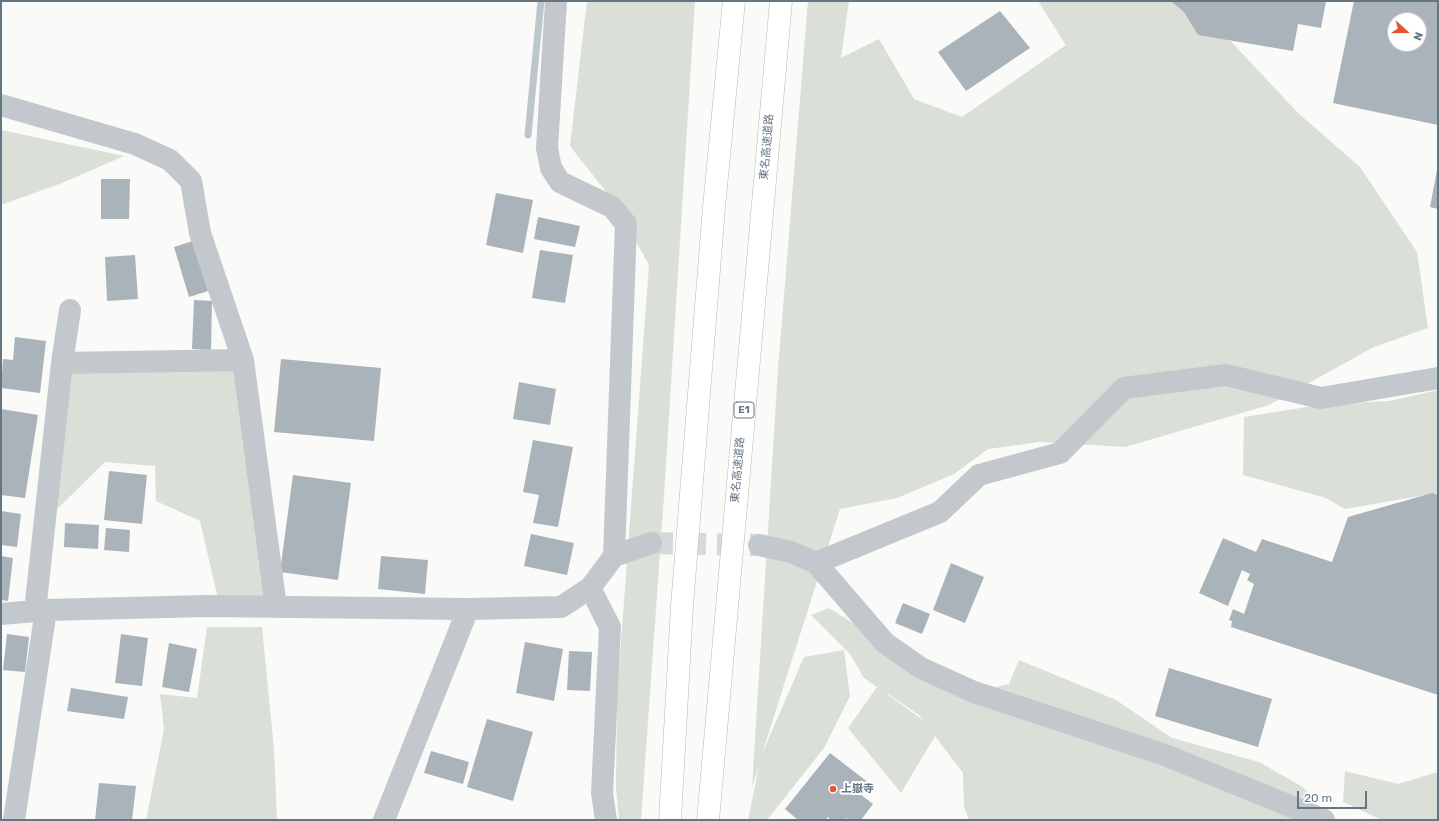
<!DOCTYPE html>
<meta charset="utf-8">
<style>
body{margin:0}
#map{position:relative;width:1439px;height:821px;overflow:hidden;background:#fafaf8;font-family:Rubik,sans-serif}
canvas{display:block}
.frame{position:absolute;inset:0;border:2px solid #657683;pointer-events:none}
.north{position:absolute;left:1387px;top:12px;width:40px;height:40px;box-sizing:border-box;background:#fff;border:1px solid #c1c8cd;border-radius:50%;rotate:111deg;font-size:11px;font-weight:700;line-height:16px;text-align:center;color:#657683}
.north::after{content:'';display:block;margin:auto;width:14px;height:18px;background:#e4572e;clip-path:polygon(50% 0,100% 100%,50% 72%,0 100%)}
.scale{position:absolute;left:1297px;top:791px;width:70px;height:18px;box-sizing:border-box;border:2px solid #657683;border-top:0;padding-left:5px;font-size:12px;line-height:14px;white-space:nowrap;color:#657683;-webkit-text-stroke:3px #fff;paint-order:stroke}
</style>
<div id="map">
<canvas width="1439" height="821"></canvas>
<div class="frame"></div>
<div class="north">N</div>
<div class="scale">20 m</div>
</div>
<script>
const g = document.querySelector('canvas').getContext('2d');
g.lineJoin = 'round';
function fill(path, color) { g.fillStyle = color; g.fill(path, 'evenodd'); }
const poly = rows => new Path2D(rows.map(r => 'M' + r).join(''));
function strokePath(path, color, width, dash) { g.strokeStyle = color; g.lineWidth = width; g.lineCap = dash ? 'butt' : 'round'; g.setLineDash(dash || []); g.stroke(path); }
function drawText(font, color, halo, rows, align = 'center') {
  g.font = font + ' Rubik,"Noto Sans JP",sans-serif'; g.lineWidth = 4; g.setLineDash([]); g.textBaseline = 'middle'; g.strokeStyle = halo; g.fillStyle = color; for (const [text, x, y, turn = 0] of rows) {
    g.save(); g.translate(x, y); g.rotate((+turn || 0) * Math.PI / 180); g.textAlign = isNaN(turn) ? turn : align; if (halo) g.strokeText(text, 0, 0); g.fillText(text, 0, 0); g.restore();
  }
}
fill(poly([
 [587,1,695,1,664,496,641,820,619,820,616,787,617,696,649,265,614,202,570,146],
 [808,1,849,1,841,58,879,39,914,99,962,117,1066,45,1067,47,1038,1,1193,1,1298,113,1360,167,1417,252,1428,328,1374,347,1269,405,1125,447,1040,442,988,449,954,474,897,498,840,509,762,754,804,657,844,650,850,696,824,748,767,820,748,820,759,766,752,787,778,369],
 [1,130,124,156,62,183,1,205],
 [243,360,276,607,218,599,200,521,156,501,155,466,105,462,52,514,71,363],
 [1438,390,1438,498,1425,495,1345,509,1326,498,1243,475,1244,417,1326,404,1389,401],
 [829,608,885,643,974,692,1009,684,1019,660,1116,700,1172,738,1259,762,1303,787,1328,820,969,820,964,807,963,773,935,736,901,793,848,728,877,687,864,678,850,654,811,615],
 [888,694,919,715,923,720,888,695],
 [207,627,262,627,274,749,277,820,146,820,164,729,160,694,197,698],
 [1345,771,1398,784,1438,772,1438,820,1382,820,1343,802]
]), '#dadfd7');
strokePath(poly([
 [528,135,541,1]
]), '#bbc7cb', 7);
fill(poly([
 [1171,1,1326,1,1321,28,1298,24,1293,51,1198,35,1184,12],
 [1354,1,1438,1,1438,125,1333,103],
 [1395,20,1419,20,1419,44,1395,44],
 [1000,11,1030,48,966,91,938,52],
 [1437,170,1438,170,1438,209,1430,207],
 [101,179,130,179,129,219,101,219],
 [496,193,533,200,523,253,486,245],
 [538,217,580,226,575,247,534,239],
 [193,241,208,291,189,297,174,247],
 [540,250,573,255,565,303,532,298],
 [135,255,138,299,107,301,105,257],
 [194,300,212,301,211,350,192,349],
 [15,337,46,341,40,393,1,388,3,359,13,360],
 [281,359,381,368,374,441,274,432],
 [519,382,556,389,550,425,513,419],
 [1,409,38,415,25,498,1,495],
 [533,440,573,447,558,527,533,523,539,495,523,492],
 [109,471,147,475,142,524,104,520],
 [293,475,351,483,338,580,280,572],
 [1432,493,1438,495,1438,695,1231,627,1232,621,1229,620,1233,609,1244,614,1254,584,1247,580,1250,574,1242,570,1228,606,1199,593,1223,538,1256,552,1262,539,1332,562,1348,517],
 [1,511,21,514,17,547,1,545],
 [65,523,99,525,98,549,64,547],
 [106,528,130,530,129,552,104,550],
 [531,534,574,543,567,575,524,566],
 [1,556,13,558,8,601,1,600],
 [381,556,428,560,425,594,378,589],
 [951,563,984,577,965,623,933,610],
 [903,603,930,614,922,634,895,623],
 [7,634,29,637,25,672,3,670],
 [121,634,148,638,142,686,115,683],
 [525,642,563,649,554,701,516,693],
 [169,643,197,649,189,692,162,687],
 [569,651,592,652,590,691,567,690],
 [1169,668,1272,699,1258,747,1155,716],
 [71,688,128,697,124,719,67,711],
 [487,719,533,732,513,801,467,787],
 [431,751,469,762,463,784,424,773],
 [830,753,869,783,860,794,873,804,861,820,849,820,846,818,845,820,831,820,828,817,825,820,798,820,785,809],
 [99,783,136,786,132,820,95,820]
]), '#aab3b9');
strokePath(poly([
 [651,543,759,545]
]), '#d5d9db', 22, [22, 11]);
const highway = poly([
 [670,820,682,606,714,207,734,1],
 [708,820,781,1]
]);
strokePath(highway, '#b4b9bd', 23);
strokePath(poly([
 [556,1,547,148,551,168,560,182,612,207,626,224,614,556],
 [1,105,135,144,170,160,191,181,200,233,243,360,276,607],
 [62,363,243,360],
 [759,545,791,552,816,563,885,643,921,668,974,692,1165,755,1324,820],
 [816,563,940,512,979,475,1060,453,1124,388,1226,375,1321,398,1438,378],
 [590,588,610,627,602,793,606,820],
 [35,611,62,363,70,310],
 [1,614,46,610,206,606,468,609,561,607,590,588,614,556,651,543],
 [14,820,46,610],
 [384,820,468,609]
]), '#c3c8cc', 22);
strokePath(highway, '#fff', 22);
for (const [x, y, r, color] of [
 [833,789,4,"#e4572e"]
]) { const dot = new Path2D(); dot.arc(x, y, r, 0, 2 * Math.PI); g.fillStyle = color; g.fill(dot); strokePath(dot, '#fff', 1.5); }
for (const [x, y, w] of [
 [744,410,20]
]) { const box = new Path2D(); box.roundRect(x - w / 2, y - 8, w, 16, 3); g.fillStyle = '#fff'; g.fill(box); strokePath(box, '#657683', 1); }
drawText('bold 10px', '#657683', null, [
 ["E1",744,410]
]);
drawText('11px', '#657683', '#fff', [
 ["東名高速道路",767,147,-85],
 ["東名高速道路",738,470,-85]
]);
drawText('bold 11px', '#657683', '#fff', [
 ["上嶽寺",841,789]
], 'left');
</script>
